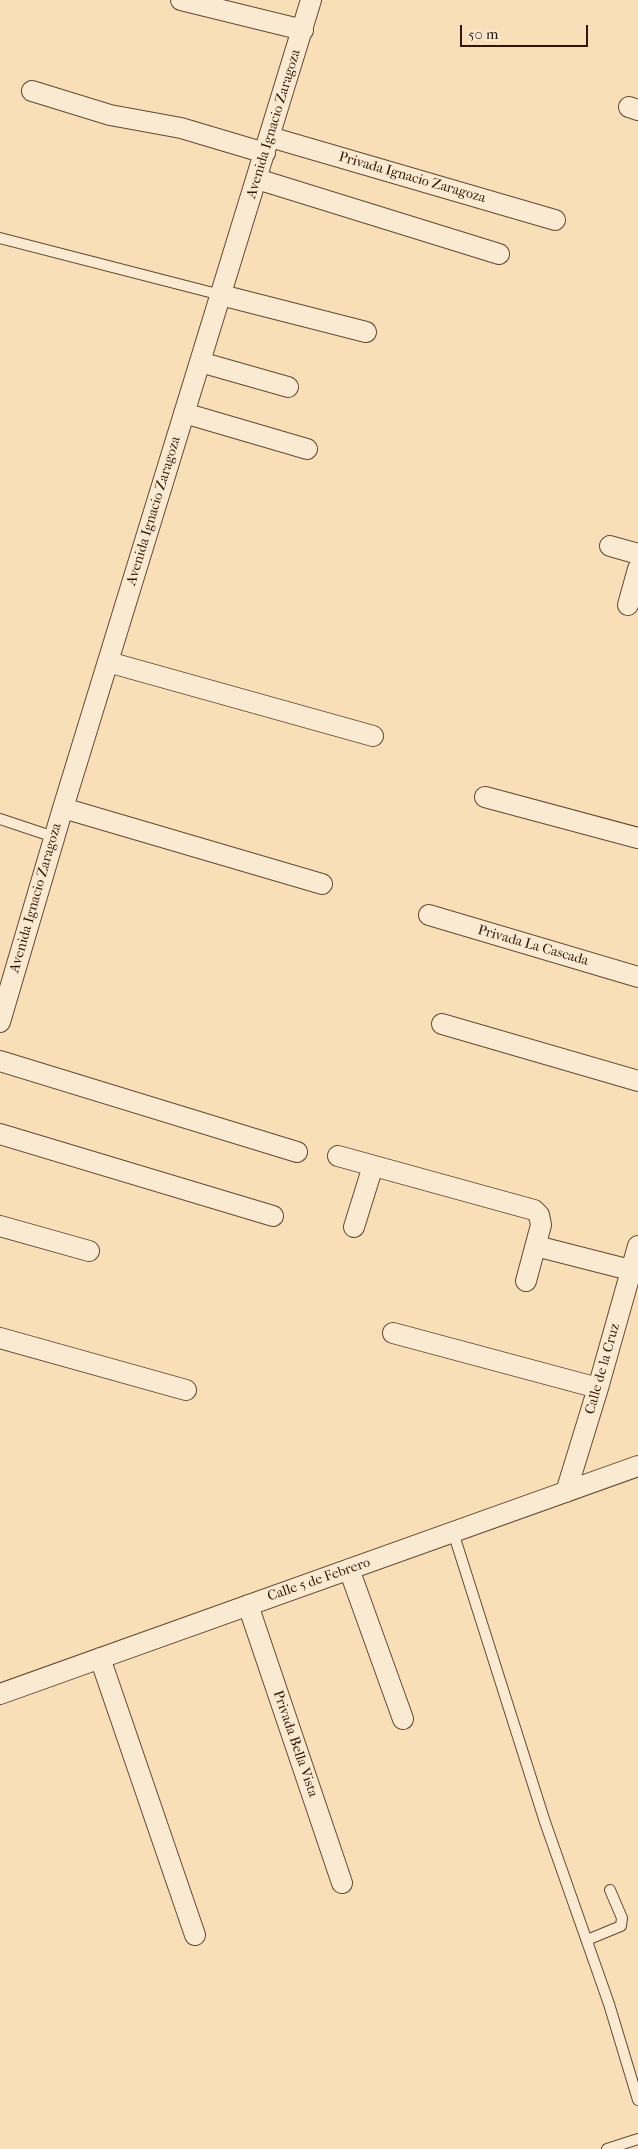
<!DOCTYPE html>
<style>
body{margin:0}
#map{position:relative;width:638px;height:2149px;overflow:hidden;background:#f8dfb8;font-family:"IM FELL French Canon",serif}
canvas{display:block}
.scale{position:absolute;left:460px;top:25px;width:128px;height:22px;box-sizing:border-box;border:2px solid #321507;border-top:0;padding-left:6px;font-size:15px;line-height:18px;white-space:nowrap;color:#321507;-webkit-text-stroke:4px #faead1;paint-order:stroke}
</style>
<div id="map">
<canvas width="638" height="2149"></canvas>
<div class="scale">50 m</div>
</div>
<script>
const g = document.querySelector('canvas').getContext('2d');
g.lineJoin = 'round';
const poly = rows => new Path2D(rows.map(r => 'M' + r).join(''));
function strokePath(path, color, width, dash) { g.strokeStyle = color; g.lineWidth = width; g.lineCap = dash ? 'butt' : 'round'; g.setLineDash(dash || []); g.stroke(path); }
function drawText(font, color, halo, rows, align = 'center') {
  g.font = font + ' "IM FELL French Canon",serif'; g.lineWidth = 4.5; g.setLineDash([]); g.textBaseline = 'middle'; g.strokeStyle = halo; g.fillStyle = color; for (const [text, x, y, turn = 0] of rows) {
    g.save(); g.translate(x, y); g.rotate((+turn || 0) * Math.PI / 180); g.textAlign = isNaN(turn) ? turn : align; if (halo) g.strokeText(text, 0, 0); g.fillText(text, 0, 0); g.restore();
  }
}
const lane = poly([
 [0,238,221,295],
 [0,819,54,837],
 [453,1532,545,1822,609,2004,638,2100],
 [587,1940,621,1926,622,1918,610,1890],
 [607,2149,638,2139]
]);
const street = poly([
 [181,0,303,30],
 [32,91,110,115,181,128,265,153],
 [629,107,638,110],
 [270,137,555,220],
 [257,179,499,254],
 [221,295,366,332],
 [200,362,288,387],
 [184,413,307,449],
 [610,546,638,554],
 [628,605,638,569],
 [108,662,373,736],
 [485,797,638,838],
 [63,808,322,884],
 [429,915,638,977],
 [0,1022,63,808,311,0],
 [442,1024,638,1081],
 [0,1061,297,1152],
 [0,1134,273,1216],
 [338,1156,534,1210,539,1215,541,1225,526,1281],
 [0,1226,89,1251],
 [354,1227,373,1166],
 [536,1246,630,1270],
 [393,1333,598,1388],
 [0,1338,186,1390],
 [566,1492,598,1388,638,1246],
 [349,1569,403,1719],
 [248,1605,342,1883],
 [100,1658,195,1935],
 [0,1694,638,1466]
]);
strokePath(lane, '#644833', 12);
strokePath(street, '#644833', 22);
strokePath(lane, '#faead1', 10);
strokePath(street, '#faead1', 20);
drawText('14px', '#321507', '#faead1', [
 ["Avenida Ignacio Zaragoza",274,124,-73],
 ["Privada Ignacio Zaragoza",412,178,16],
 ["Avenida Ignacio Zaragoza",154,511,-73],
 ["Avenida Ignacio Zaragoza",36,898,-74],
 ["Privada La Cascada",533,946,16],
 ["Calle de la Cruz",603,1369,-74],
 ["Calle 5 de Febrero",319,1580,-19],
 ["Privada Bella Vista",295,1744,71]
]);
</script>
